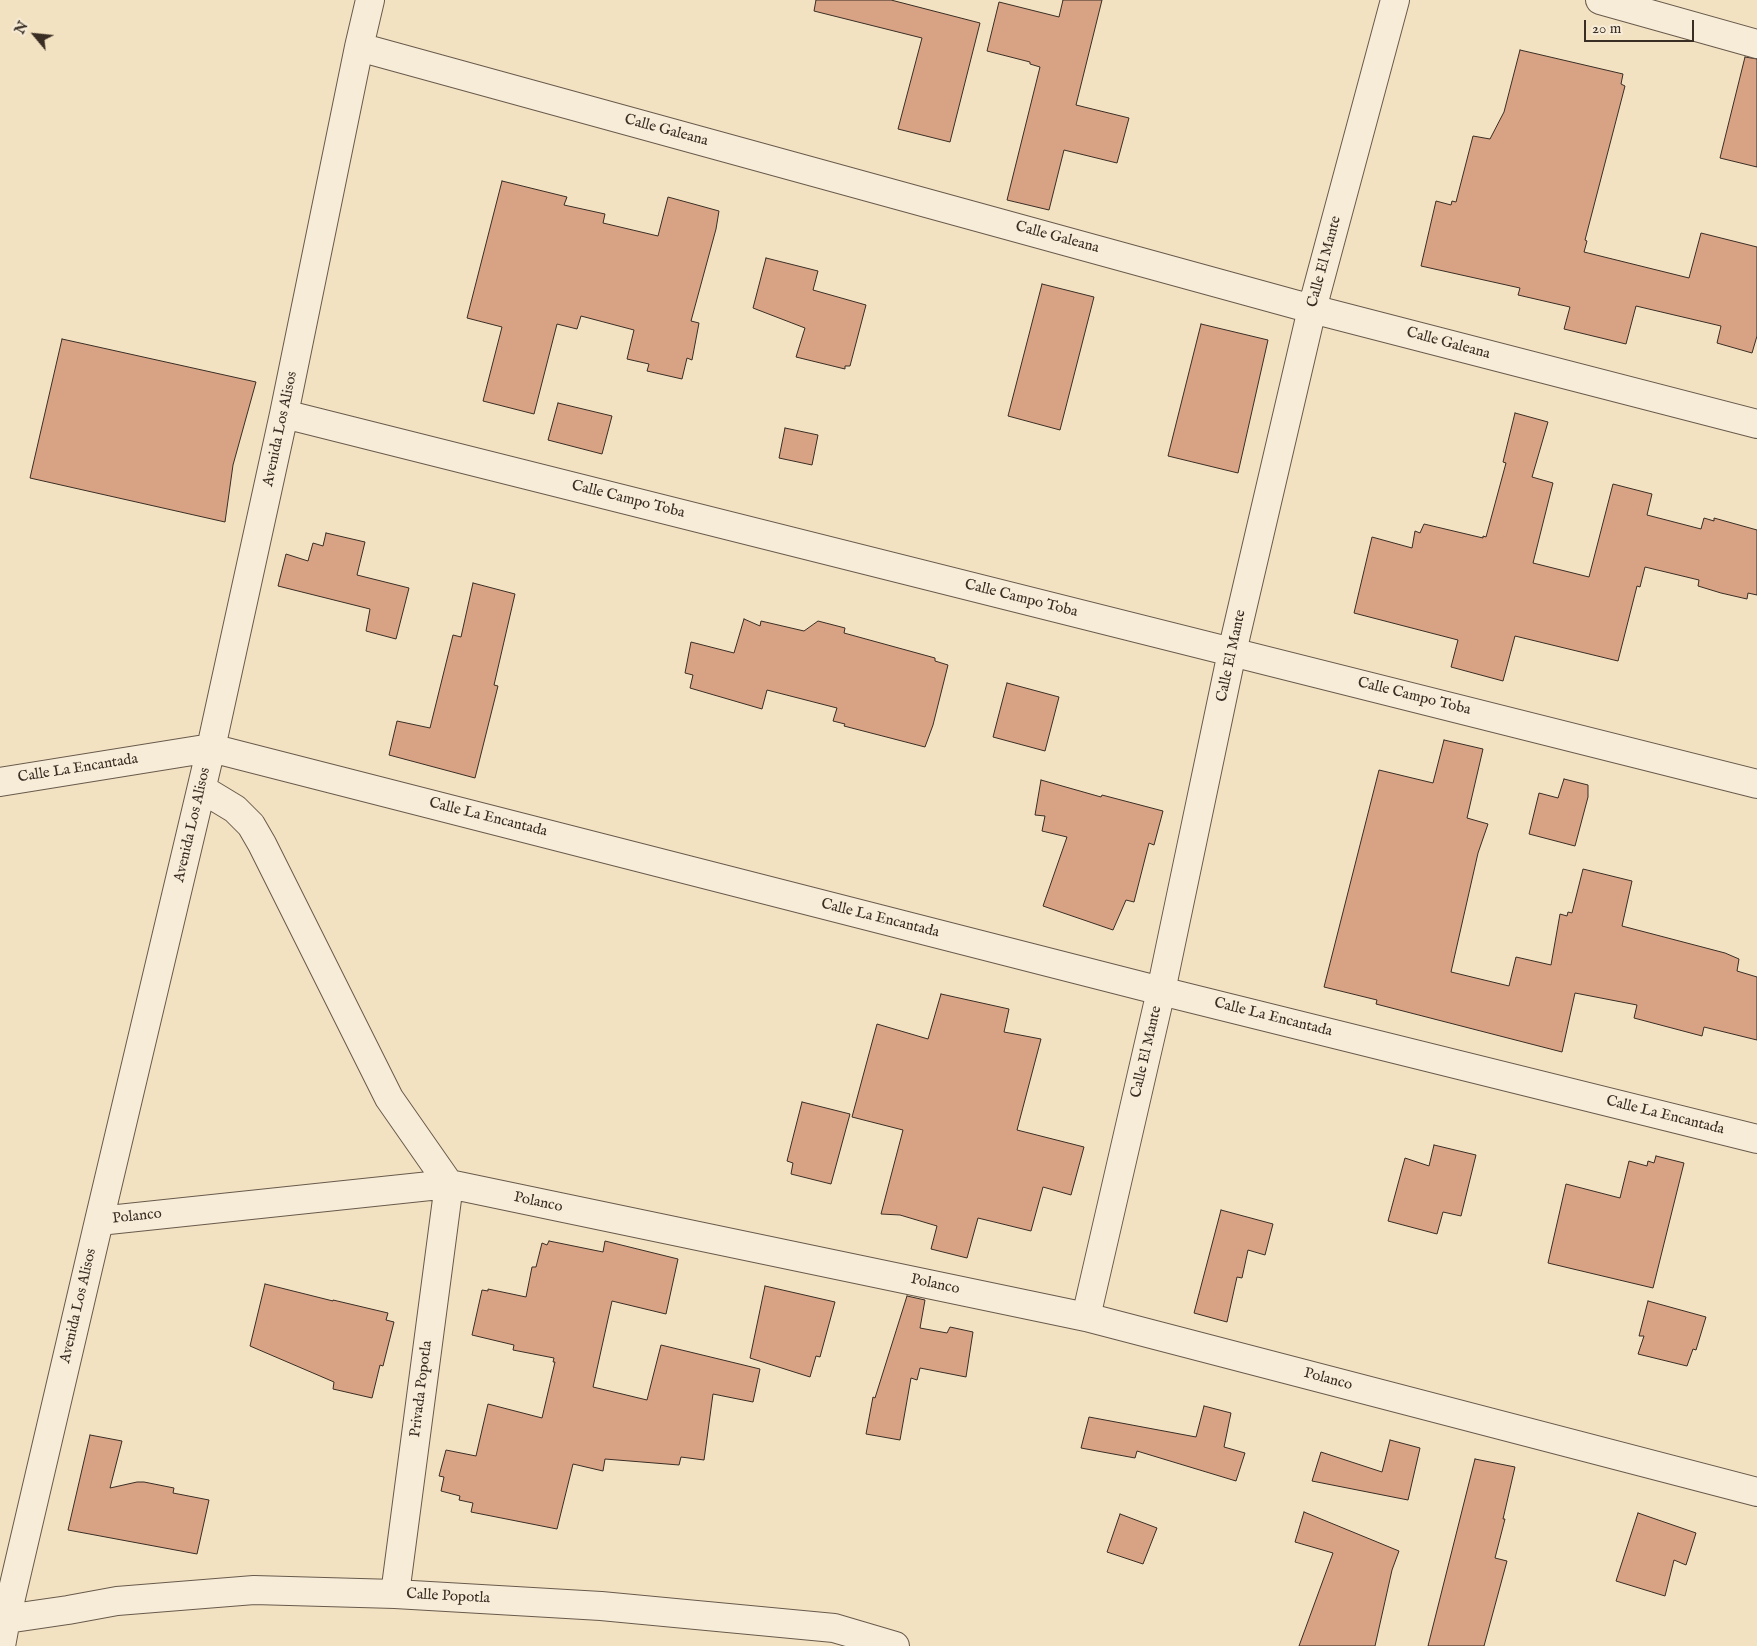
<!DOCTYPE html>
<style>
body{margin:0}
#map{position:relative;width:1757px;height:1646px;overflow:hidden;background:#f3e2c2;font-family:"IM FELL English",serif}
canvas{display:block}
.north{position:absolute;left:10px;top:10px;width:50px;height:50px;-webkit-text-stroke:4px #f7ecd7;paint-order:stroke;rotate:298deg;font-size:14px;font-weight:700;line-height:20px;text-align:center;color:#392d24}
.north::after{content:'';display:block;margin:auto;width:18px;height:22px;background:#392d24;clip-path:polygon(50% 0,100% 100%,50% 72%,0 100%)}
.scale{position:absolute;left:1584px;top:20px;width:110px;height:22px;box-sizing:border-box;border:2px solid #392d24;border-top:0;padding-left:6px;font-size:15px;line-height:18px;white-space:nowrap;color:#392d24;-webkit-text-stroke:4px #f7ecd7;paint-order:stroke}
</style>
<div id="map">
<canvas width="1757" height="1646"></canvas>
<div class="north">N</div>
<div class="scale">20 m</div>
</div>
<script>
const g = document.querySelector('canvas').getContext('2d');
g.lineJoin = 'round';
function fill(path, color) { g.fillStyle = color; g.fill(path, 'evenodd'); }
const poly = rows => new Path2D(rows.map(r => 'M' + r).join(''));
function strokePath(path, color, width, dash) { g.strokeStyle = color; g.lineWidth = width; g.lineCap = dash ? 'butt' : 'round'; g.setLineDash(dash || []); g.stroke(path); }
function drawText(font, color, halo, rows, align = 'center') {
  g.font = font + ' "IM FELL English",serif'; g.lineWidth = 4; g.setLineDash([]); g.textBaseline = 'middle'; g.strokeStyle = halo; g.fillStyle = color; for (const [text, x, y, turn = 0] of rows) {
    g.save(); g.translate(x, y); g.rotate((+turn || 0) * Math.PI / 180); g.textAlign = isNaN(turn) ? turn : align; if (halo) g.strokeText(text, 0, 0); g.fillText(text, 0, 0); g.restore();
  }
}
const building = poly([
 [816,0,891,0,980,23,950,142,898,129,922,38,814,11,816,0],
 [1063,0,1102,0,1076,105,1129,118,1117,163,1064,150,1049,210,1007,200,1040,67,1030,64,1030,62,987,51,999,2,1059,17,1063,0],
 [1520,50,1623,74,1621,84,1625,86,1585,240,1587,241,1584,252,1689,278,1701,233,1757,247,1757,336,1752,353,1717,343,1721,326,1636,306,1626,344,1564,329,1570,307,1518,295,1520,288,1421,266,1436,201,1451,205,1452,201,1456,202,1473,136,1490,139,1504,112,1520,50],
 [1745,57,1757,59,1757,167,1720,158,1745,57],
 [502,181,567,197,564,205,605,214,603,223,658,236,668,197,719,211,716,229,691,321,699,323,692,360,687,358,682,379,647,371,649,364,627,359,634,330,581,316,577,329,557,324,534,414,483,401,502,327,467,318,502,181],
 [766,258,818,271,813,290,866,305,850,366,845,366,845,369,796,357,805,328,753,308,766,258],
 [1042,284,1094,297,1060,430,1008,416,1042,284],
 [1201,324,1268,340,1238,473,1168,456,1201,324],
 [62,339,256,382,233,465,225,522,30,478,62,339],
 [558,403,612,416,602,454,548,440,558,403],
 [1515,413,1548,422,1532,477,1553,483,1533,563,1589,577,1613,484,1652,494,1647,515,1701,529,1704,518,1714,521,1714,518,1757,530,1757,595,1748,593,1747,599,1721,593,1698,586,1699,580,1645,567,1640,587,1637,586,1618,661,1515,636,1503,681,1451,667,1458,640,1354,613,1372,537,1412,548,1415,531,1420,533,1424,524,1483,538,1483,536,1486,537,1506,463,1503,462,1515,413],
 [785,428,818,435,812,465,779,458,785,428],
 [326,533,365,542,357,575,409,588,396,639,366,631,370,609,278,586,286,554,308,561,313,543,323,546,326,533],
 [473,583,515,594,494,685,498,686,475,778,389,755,397,721,430,728,453,635,461,637,473,583],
 [744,619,760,626,761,621,804,631,818,621,845,628,844,633,935,658,935,661,948,665,933,725,925,747,844,726,845,724,833,721,837,708,767,690,762,709,690,688,693,675,685,673,691,642,734,653,744,619],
 [1007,683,1059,697,1045,751,993,737,1007,683],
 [1444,740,1483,749,1467,818,1488,824,1478,853,1451,972,1509,986,1516,957,1551,965,1560,914,1567,916,1568,912,1572,913,1583,869,1632,881,1622,926,1725,953,1739,959,1737,971,1757,977,1757,1040,1704,1027,1702,1036,1634,1018,1637,1005,1575,993,1562,1052,1376,1004,1377,1000,1324,987,1379,770,1433,783,1444,740],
 [1564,779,1588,785,1588,797,1575,846,1529,834,1539,793,1558,798,1564,779],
 [1041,780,1101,797,1102,795,1163,811,1154,845,1149,843,1134,902,1126,900,1113,930,1043,906,1067,837,1042,831,1045,816,1035,815,1041,780],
 [941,994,1009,1009,1004,1032,1041,1039,1017,1130,1084,1147,1071,1195,1043,1187,1031,1231,978,1218,967,1258,931,1249,937,1226,900,1215,881,1214,903,1130,852,1117,877,1024,928,1039,941,994],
 [802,1102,850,1114,831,1184,791,1174,793,1163,787,1161,802,1102],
 [1434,1145,1476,1155,1461,1216,1443,1212,1437,1234,1388,1221,1405,1158,1429,1166,1434,1145],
 [1656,1156,1684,1163,1653,1288,1548,1263,1566,1184,1620,1198,1629,1161,1647,1166,1648,1161,1654,1163,1656,1156],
 [1221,1210,1273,1224,1265,1255,1248,1250,1242,1278,1237,1277,1227,1322,1194,1313,1221,1210],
 [549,1241,603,1252,605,1241,678,1259,666,1314,612,1301,593,1387,647,1400,661,1345,760,1369,753,1402,713,1394,704,1460,681,1457,679,1465,605,1459,603,1471,573,1464,557,1529,471,1512,473,1503,459,1500,460,1496,441,1491,444,1477,439,1476,446,1450,476,1456,488,1404,542,1418,555,1362,553,1362,554,1358,513,1350,514,1345,472,1335,482,1290,488,1291,488,1289,526,1297,532,1267,536,1267,542,1243,547,1245,549,1241],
 [265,1284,333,1301,333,1300,388,1313,386,1320,394,1322,383,1366,380,1365,372,1398,333,1389,334,1382,250,1346,265,1284],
 [765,1286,835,1302,820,1357,816,1356,810,1377,750,1358,765,1286],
 [907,1296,925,1300,920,1328,947,1333,950,1327,973,1332,966,1377,920,1368,917,1380,911,1378,900,1440,866,1434,873,1397,875,1398,907,1296],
 [1648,1301,1706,1317,1696,1350,1693,1349,1687,1366,1638,1354,1644,1336,1639,1336,1648,1301],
 [1204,1406,1231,1413,1224,1447,1245,1453,1236,1481,1137,1451,1135,1458,1081,1448,1089,1417,1196,1437,1204,1406],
 [90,1435,122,1441,110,1488,137,1482,144,1482,174,1488,173,1493,209,1500,197,1554,68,1530,90,1435],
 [1390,1440,1420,1448,1408,1500,1312,1481,1321,1452,1382,1472,1390,1440],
 [1475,1459,1515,1467,1503,1519,1505,1519,1495,1558,1507,1561,1484,1646,1428,1646,1475,1459],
 [1304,1512,1399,1551,1392,1570,1375,1646,1299,1646,1333,1553,1295,1542,1304,1512],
 [1638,1513,1696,1533,1686,1565,1674,1560,1665,1596,1616,1581,1638,1513],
 [1120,1514,1157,1528,1143,1564,1107,1552,1120,1514]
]);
fill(building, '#d8a385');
strokePath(building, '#392d24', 1);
const street = poly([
 [1600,0,1757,44],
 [359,47,1312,309,1757,424],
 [284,414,1757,784],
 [0,782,211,748,1161,991,1757,1139],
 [202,789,235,809,251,825,262,844,389,1098,449,1184,395,1594],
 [99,1221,449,1184,1086,1317,1757,1492],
 [1086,1317,1161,991,1232,652,1312,309,1395,0],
 [0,1620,68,1610,117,1601,254,1590,395,1594,601,1606,834,1628,895,1646],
 [1,1646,6,1619,99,1221,211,748,284,414,359,47,370,0]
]);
strokePath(street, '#685a4c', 30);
strokePath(street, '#f7ecd7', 28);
drawText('15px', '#392d24', '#f7ecd7', [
 ["Calle Galeana",666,131,15],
 ["Calle Galeana",1057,238,15],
 ["Calle El Mante",1325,262,-75],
 ["Calle Galeana",1448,344,15],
 ["Avenida Los Alisos",281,429,-78],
 ["Calle Campo Toba",628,500,14],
 ["Calle Campo Toba",1021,599,14],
 ["Calle El Mante",1232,656,-78],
 ["Calle Campo Toba",1414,697,14],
 ["Calle La Encantada",78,769,-9],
 ["Calle La Encantada",488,818,14],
 ["Avenida Los Alisos",193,825,-77],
 ["Calle La Encantada",880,919,14],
 ["Calle La Encantada",1273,1018,14],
 ["Calle El Mante",1147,1052,-77],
 ["Calle La Encantada",1665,1116,14],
 ["Polanco",538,1203,12],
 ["Polanco",137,1217,-6],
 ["Polanco",935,1285,12],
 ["Avenida Los Alisos",79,1306,-77],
 ["Polanco",1328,1380,15],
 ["Privada Popotla",422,1389,-83],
 ["Calle Popotla",448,1597,3]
]);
</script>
